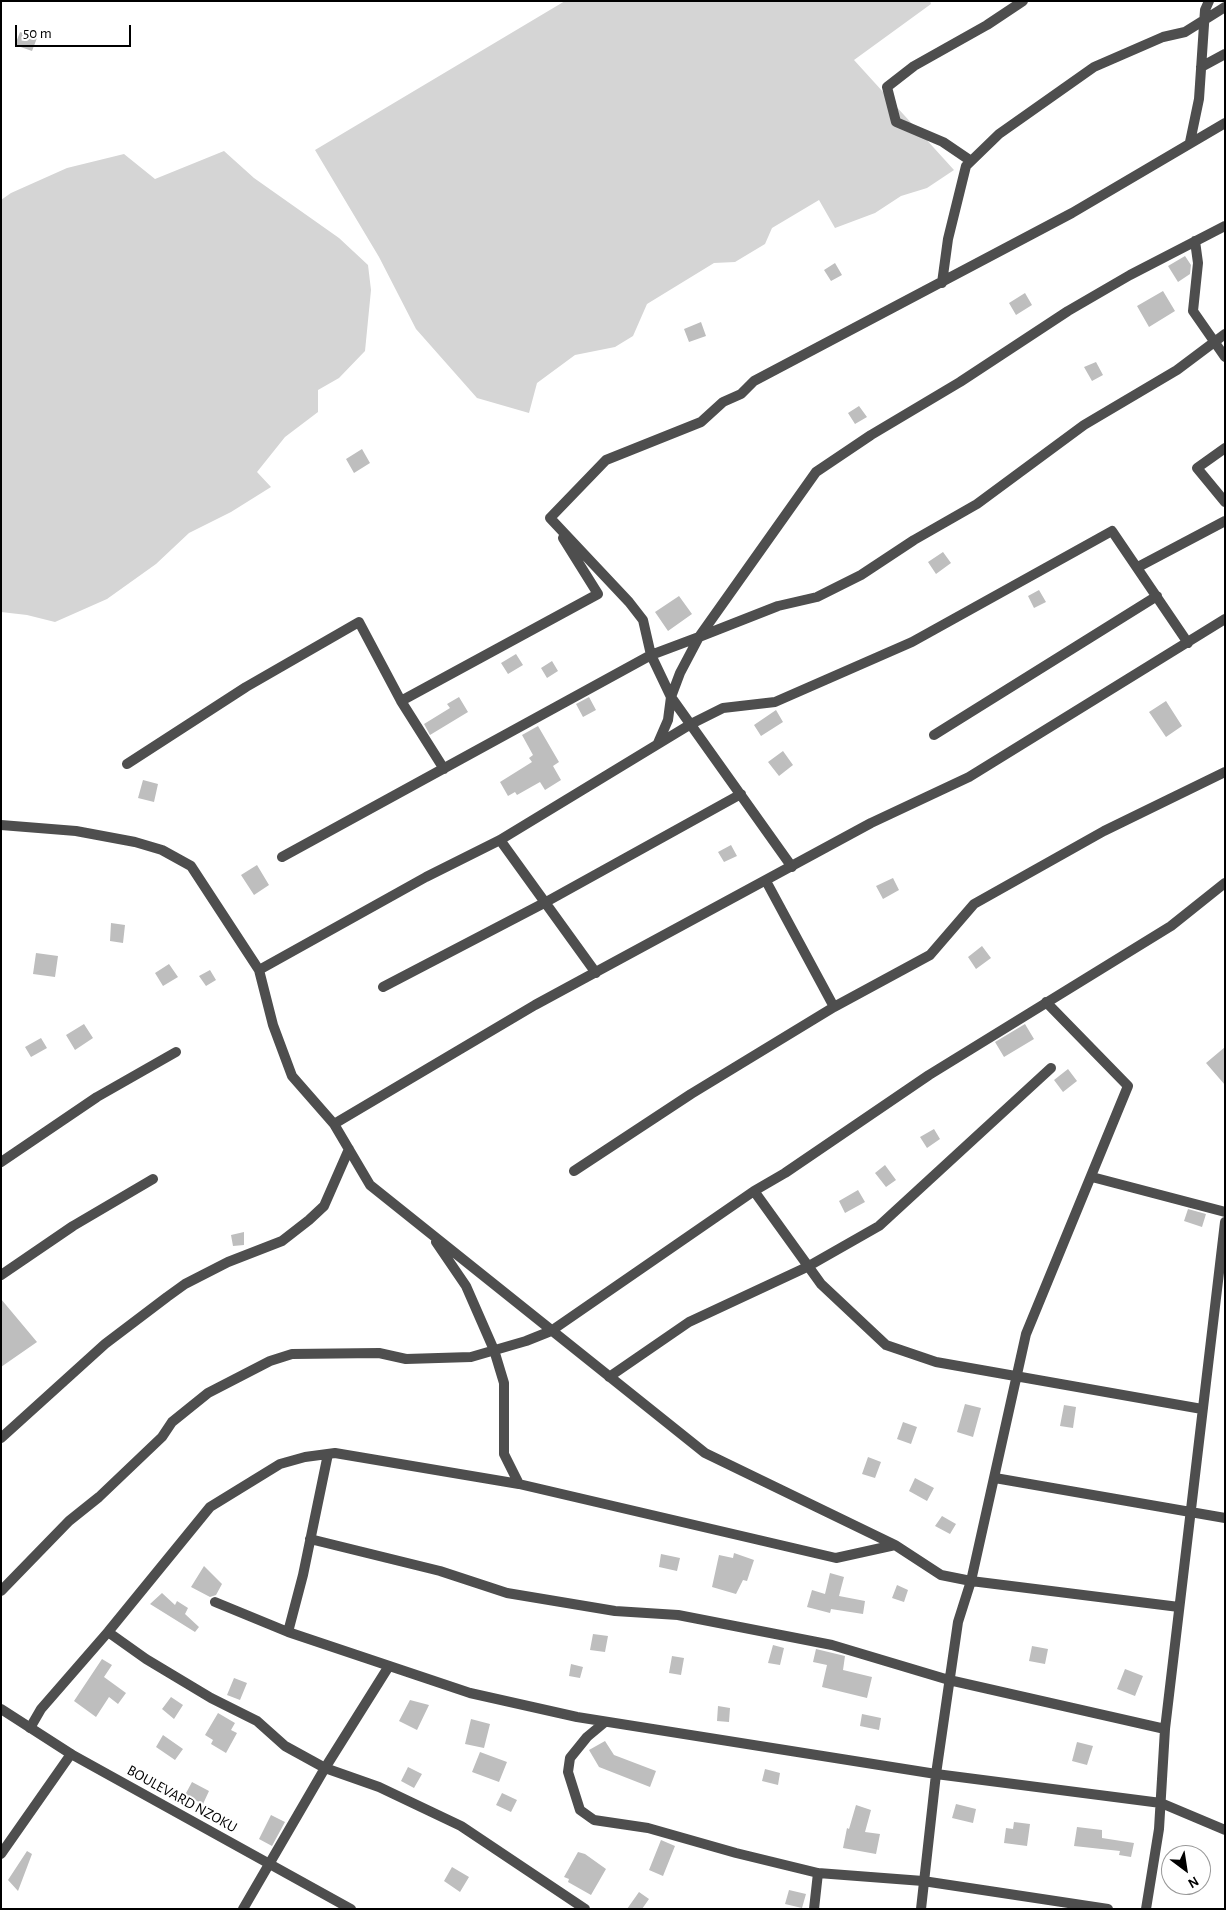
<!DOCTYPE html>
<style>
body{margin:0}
#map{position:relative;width:1226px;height:1910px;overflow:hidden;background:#fff;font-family:"Alegreya Sans",sans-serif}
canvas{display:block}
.frame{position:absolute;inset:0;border:2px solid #000;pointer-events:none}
.north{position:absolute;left:1161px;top:1845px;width:50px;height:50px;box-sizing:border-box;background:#fff;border:1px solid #999;border-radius:50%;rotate:149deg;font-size:14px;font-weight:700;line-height:20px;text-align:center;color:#000}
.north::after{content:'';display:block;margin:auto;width:18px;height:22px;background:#000;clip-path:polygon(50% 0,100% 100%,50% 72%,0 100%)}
.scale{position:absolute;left:15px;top:25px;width:116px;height:22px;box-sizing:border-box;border:2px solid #000;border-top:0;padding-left:6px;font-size:15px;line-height:18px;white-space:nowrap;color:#000;-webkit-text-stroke:4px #fff;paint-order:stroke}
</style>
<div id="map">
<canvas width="1226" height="1910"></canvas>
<div class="frame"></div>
<div class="north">N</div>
<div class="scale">50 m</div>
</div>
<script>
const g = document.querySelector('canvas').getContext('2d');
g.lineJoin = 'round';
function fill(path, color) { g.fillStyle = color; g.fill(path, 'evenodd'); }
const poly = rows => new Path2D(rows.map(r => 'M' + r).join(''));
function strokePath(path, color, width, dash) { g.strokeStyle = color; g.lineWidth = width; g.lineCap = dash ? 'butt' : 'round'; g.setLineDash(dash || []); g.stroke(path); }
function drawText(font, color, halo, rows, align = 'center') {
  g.font = font + ' "Alegreya Sans",sans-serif'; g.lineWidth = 4; g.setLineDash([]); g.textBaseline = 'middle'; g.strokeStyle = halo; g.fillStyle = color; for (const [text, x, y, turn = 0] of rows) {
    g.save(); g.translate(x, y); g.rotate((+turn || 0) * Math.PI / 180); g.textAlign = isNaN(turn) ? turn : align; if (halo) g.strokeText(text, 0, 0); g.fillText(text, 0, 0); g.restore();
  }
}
fill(poly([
 [565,1,930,1,931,4,854,60,954,170,927,188,901,196,875,213,835,228,819,200,772,228,765,244,735,262,714,263,647,304,633,336,615,347,575,355,537,383,529,413,477,398,416,329,379,257,315,150],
 [224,151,254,178,339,238,368,265,371,290,365,351,339,378,318,390,318,412,285,437,257,472,271,487,231,512,189,533,156,564,107,599,55,622,27,615,1,612,1,200,11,193,67,168,124,154,155,179]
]), '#d5d5d5');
fill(poly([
 [20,32,37,38,32,51,15,45],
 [1185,256,1191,265,1190,274,1178,282,1168,266],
 [835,263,842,275,831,281,824,270],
 [1163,291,1175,311,1149,327,1137,306],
 [1025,293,1032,305,1016,315,1009,303],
 [701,322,706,336,689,342,684,329],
 [1096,362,1103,375,1092,381,1084,367],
 [859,406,867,417,855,424,848,413],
 [362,449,370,463,354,473,346,459],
 [943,552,951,563,936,574,928,562],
 [1039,590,1046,602,1034,608,1028,596],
 [679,596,692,614,668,631,655,612],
 [516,654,523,665,508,674,501,663],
 [552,661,558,671,547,678,541,668],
 [459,697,468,712,430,735,424,724,450,708,447,704],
 [589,697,596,710,583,717,576,704],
 [1166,701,1182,726,1166,737,1149,712],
 [776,710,783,722,761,736,754,725],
 [538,726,559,762,553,766,561,780,545,790,540,782,517,795,515,792,508,796,500,782,532,762,529,758,533,755,522,735],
 [783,751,793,765,779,776,768,762],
 [143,780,158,784,154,802,138,798],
 [731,845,737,856,724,862,718,852],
 [257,865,269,885,254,895,241,875],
 [893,878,899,890,883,899,876,886],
 [111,923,125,925,123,943,110,941],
 [982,946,991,958,976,969,968,957],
 [36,953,58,956,55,977,33,974],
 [169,964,178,977,163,986,155,973],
 [210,970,216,980,206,986,199,976],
 [84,1024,93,1038,75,1050,66,1035],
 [1025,1024,1034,1039,1004,1057,995,1042],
 [41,1038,47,1048,31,1057,25,1047],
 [1225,1047,1225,1085,1206,1063],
 [1068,1069,1077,1081,1063,1092,1054,1080],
 [934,1129,940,1139,927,1148,920,1137],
 [885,1165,896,1180,886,1187,875,1173],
 [858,1190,865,1202,845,1213,839,1201],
 [1188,1209,1206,1214,1202,1227,1184,1221],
 [244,1232,244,1245,233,1246,231,1235],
 [1,1299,37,1342,1,1367],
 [965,1404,981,1408,973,1437,957,1432],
 [1064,1405,1076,1407,1073,1428,1060,1426],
 [903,1422,917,1427,911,1444,897,1439],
 [868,1457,881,1462,875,1478,862,1474],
 [915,1478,934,1488,927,1501,909,1491],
 [942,1516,956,1524,950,1534,935,1526],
 [734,1553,754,1560,747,1581,743,1580,736,1594,712,1587,719,1555,733,1558],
 [661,1554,680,1558,677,1571,659,1567],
 [204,1566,222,1584,216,1595,210,1597,191,1587],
 [830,1573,844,1577,839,1596,865,1601,863,1614,831,1609,830,1613,807,1607,812,1590,825,1594],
 [897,1585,908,1590,904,1602,892,1598],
 [162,1593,175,1605,177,1601,188,1608,185,1614,199,1627,195,1632,150,1604],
 [593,1634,608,1636,605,1652,590,1650],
 [773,1645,784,1648,780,1665,768,1663],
 [1032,1646,1048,1649,1045,1664,1029,1661],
 [816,1649,845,1656,843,1670,872,1677,867,1698,822,1687,827,1665,813,1662],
 [672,1656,684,1658,681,1675,669,1673],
 [102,1659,112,1665,104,1677,126,1693,118,1704,109,1697,96,1717,74,1701],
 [571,1664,583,1667,580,1678,569,1676],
 [1125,1669,1143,1676,1135,1696,1117,1689],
 [234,1678,247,1683,240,1700,227,1695],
 [171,1697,183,1705,174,1719,162,1709],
 [410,1700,429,1705,417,1730,399,1721],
 [718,1706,730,1708,729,1722,717,1721],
 [218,1713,235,1723,231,1730,237,1733,226,1753,211,1744,213,1740,205,1735],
 [862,1714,881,1718,879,1730,860,1726],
 [471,1719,490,1724,484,1748,465,1744],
 [163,1735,183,1749,175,1760,156,1747],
 [605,1741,614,1755,656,1771,650,1787,599,1767,589,1750],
 [1077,1742,1093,1746,1087,1765,1072,1761],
 [480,1752,507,1762,499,1782,472,1772],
 [408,1767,422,1774,414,1788,401,1781],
 [765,1769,780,1773,778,1785,762,1781],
 [192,1782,209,1791,203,1804,185,1795],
 [502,1793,517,1800,511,1812,496,1805],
 [956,1804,976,1809,973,1823,952,1818],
 [856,1805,871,1810,865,1832,880,1834,876,1854,843,1848,847,1828,849,1829],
 [271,1815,285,1822,272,1846,259,1839],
 [1014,1822,1030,1824,1027,1846,1004,1843,1006,1828,1013,1829],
 [1077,1827,1102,1830,1102,1838,1134,1843,1131,1857,1119,1855,1120,1851,1074,1846],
 [661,1840,675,1846,663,1876,649,1870],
 [27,1851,32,1854,18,1891,8,1880],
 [578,1852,585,1854,606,1869,591,1895,568,1882,569,1879,564,1877],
 [452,1867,469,1877,460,1892,444,1881],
 [789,1890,806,1894,802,1908,785,1904],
 [639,1892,649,1899,642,1909,627,1909]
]), '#bebebe');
strokePath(poly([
 [1201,67,1225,54],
 [1190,142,1199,99,1205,10,1209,1],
 [971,161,943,142,896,122,887,87,914,66,987,25,1023,1],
 [1195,241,1198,263,1193,311,1225,357],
 [942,283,948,239,966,166,999,134,1094,67,1163,37,1185,32,1225,7],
 [1225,448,1197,468,1225,502],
 [550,518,606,460,701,422,723,402,741,394,754,381,1072,213,1225,123],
 [550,518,629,602,643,620,651,655,671,697,792,867],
 [1138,567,1225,521],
 [401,701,598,594,563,538],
 [934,735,1157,596],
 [658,743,668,720,671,697,680,673,699,637,778,606,817,597,861,575,914,540,977,504,1084,425,1177,370,1225,334],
 [127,764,246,687,359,622,401,701,444,769],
 [1,825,76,831,135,842,162,850,191,866,259,970,273,1025,292,1076,334,1124,370,1185,705,1453,895,1545,941,1575,971,1581,1179,1607],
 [500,840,596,973],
 [282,857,651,655,699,637,816,472,871,435,960,382,1068,311,1130,275,1225,226],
 [766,881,834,1007],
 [259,970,426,877,500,840,691,724,723,708,775,702,912,642,1112,531,1188,643],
 [383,987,546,902,741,794],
 [334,1124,535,1005,871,823,969,777,1225,619],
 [1,1162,97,1097,176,1052],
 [574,1171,691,1094,834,1007,930,955,974,904,1104,831,1225,772],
 [1092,1177,1225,1212],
 [754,1191,821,1284,886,1345,936,1362,1202,1409],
 [436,1242,466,1286,494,1350,504,1383,504,1454,519,1484],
 [1,1275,73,1226,153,1179],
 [609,1377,689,1322,807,1267,879,1226,1051,1068],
 [1,1438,105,1344,167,1297,185,1284,228,1262,282,1241,309,1220,324,1206,349,1149],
 [995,1478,1225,1518],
 [310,1539,440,1571,507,1593,615,1611,678,1615,832,1645,949,1680,1165,1729],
 [1,1591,69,1521,99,1497,162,1437,172,1422,208,1393,270,1361,292,1354,379,1353,406,1359,471,1357,526,1341,551,1331,754,1191,785,1173,929,1075,1171,926,1225,883],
 [215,1602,288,1632,470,1693,577,1717,936,1774,1161,1803,1225,1830],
 [108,1632,146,1659,211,1698,257,1721,285,1746,325,1768,379,1787,461,1826,585,1909],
 [288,1632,303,1575,328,1454],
 [605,1722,587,1737,570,1758,568,1772,580,1810,594,1820,648,1828,736,1853,818,1873,923,1881,1108,1909],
 [30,1728,41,1709,108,1632,210,1507,280,1464,305,1457,335,1453,519,1484,836,1558,895,1545],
 [1,1854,71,1754],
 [243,1909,325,1768,389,1666],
 [814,1909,818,1873],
 [921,1909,936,1774,958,1622,971,1581,1026,1334,1128,1086,1046,1002],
 [1146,1909,1159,1829,1165,1729,1225,1222]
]), '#4e4e4e', 10);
strokePath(poly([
 [1,1709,71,1754,351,1909]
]), '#4e4e4e', 10);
drawText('15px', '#000', '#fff', [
 ["BOULEVARD NZOKU",182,1799,29]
]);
</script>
